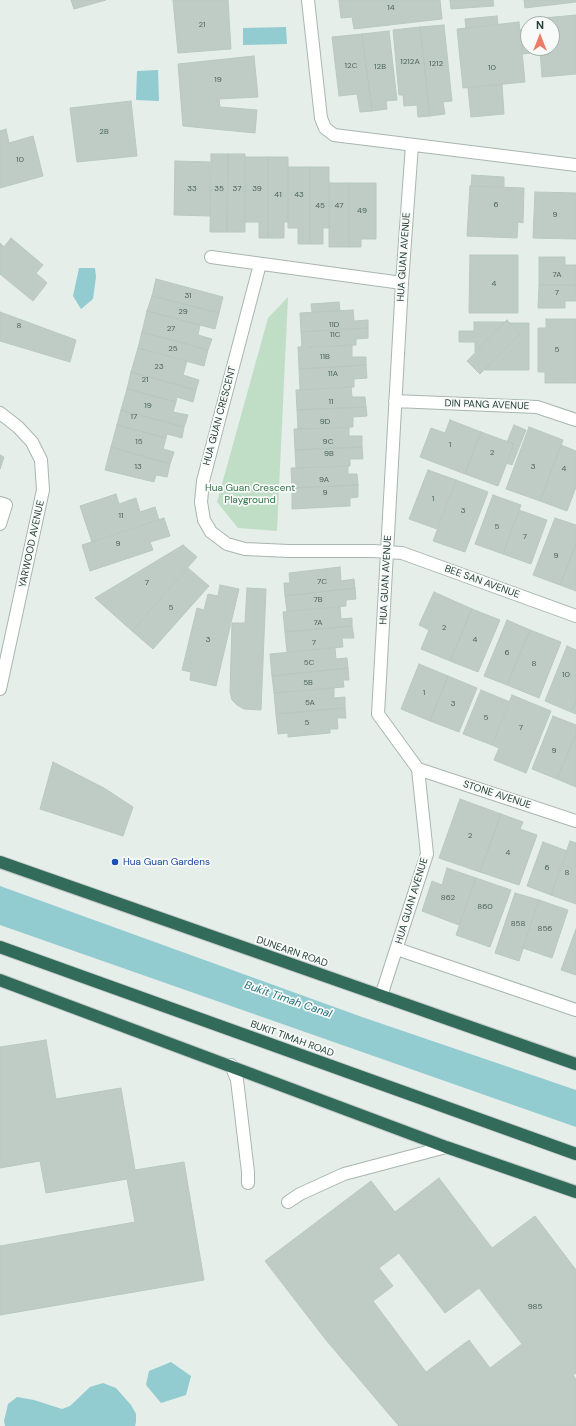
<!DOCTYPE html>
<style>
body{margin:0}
#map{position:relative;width:576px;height:1426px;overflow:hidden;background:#e6eeea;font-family:"DM Sans",sans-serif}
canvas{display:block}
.north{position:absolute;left:520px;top:16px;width:40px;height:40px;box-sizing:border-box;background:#f7faf8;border:1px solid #a3b0aa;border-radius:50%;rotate:0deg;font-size:11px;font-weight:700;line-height:16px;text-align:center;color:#254036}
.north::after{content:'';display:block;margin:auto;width:14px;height:18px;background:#eb7d67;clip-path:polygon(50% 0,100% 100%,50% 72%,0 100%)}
</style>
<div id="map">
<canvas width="576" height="1426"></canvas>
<div class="north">N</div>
</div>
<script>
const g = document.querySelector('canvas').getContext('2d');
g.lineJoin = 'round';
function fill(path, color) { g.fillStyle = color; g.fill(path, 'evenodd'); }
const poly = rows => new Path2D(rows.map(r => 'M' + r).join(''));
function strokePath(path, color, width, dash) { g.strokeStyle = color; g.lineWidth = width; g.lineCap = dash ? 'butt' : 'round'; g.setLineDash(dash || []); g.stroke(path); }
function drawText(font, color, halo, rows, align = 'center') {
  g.font = font + ' "DM Sans",sans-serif'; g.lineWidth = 3.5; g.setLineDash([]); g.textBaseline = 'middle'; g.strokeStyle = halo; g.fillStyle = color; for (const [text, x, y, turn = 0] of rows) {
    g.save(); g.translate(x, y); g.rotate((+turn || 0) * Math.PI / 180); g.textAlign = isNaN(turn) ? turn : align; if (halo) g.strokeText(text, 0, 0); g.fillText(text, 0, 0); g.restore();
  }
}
fill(poly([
 [288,297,277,531,238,528,217,502,268,318]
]), '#c0dec6');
fill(poly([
 [286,27,287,44,243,45,243,28],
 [158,70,159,101,136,100,137,71],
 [79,268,95,268,96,277,93,299,81,309,73,296],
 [0,886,362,1017,576,1090,576,1127,0,925],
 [171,1362,191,1376,186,1395,161,1403,146,1385,149,1371],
 [103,1383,116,1388,131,1405,136,1414,136,1422,135,1426,5,1426,4,1421,8,1404,17,1397,34,1400,62,1409,70,1406,90,1387]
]), '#92cbd0');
const building = poly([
 [71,0,106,0,74,9,71,0],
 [173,0,228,0,231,49,178,53,173,0],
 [339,0,440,0,442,19,354,29,352,17,341,18,339,0],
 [450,0,493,0,494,6,451,9,450,0],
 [524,0,576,0,576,2,525,8,524,0],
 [576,15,576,74,542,77,540,50,552,48,552,24,544,24,544,18,576,15],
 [497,16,498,25,466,28,465,19,497,16],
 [519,22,525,82,463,88,457,29,519,22],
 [444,25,452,101,443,102,445,114,430,116,420,27,444,25],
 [420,27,430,116,418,117,417,105,404,106,403,95,399,95,393,30,420,27],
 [528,29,528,48,530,48,531,53,523,54,520,30,528,29],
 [389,31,397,100,386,101,387,109,372,111,362,34,389,31],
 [362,34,372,111,360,112,357,94,339,96,332,37,362,34],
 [254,56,258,97,219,99,220,107,257,110,255,133,183,126,178,64,254,56],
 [502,84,504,114,471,117,468,88,502,84],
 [131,101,137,156,77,162,70,108,131,101],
 [6,129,9,143,33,136,43,176,0,188,0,131,6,129],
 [211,154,228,154,227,232,210,232,211,154],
 [228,154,245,154,245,232,227,232,228,154],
 [245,157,268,157,268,238,259,238,259,222,245,222,245,157],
 [268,157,288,157,288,222,284,222,284,238,268,238,268,157],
 [175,161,210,162,210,216,174,215,175,161],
 [288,167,310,167,310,244,298,244,298,228,288,228,288,167],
 [310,167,329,167,329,228,323,228,323,244,310,244,310,167],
 [472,175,504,177,504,187,471,186,472,175],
 [329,183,349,183,349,247,329,247,329,183],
 [349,183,376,183,376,239,361,239,361,247,349,247,349,183],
 [470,186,524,188,523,223,518,222,517,238,467,236,470,186],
 [535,192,576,193,576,239,533,238,535,192],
 [11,238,43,265,36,273,47,283,33,301,0,274,0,243,4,247,11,238],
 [470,255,518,255,518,313,469,313,470,255],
 [539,257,565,257,565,265,576,265,576,285,539,285,539,257],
 [156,279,223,297,219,313,152,296,156,279],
 [539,285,576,285,576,301,565,301,565,308,538,308,539,285],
 [152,296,219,313,215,329,147,311,152,296],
 [339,302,340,311,312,312,311,304,339,302],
 [353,310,354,321,368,320,368,328,301,332,300,313,353,310],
 [147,311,200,325,198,335,212,339,208,350,142,332,147,311],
 [0,312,76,340,70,362,0,341,0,312],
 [546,319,576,319,576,383,545,383,545,372,538,372,538,328,546,328,546,319],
 [507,320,520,334,480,374,467,361,507,320],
 [474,322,505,322,475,352,475,342,459,342,459,331,474,331,474,322],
 [509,323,529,323,529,370,485,370,520,334,509,323],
 [368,328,368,338,356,339,356,345,302,348,301,332,368,328],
 [142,332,208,350,204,366,138,348,142,332],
 [352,345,352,357,366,357,366,365,299,369,298,347,352,345],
 [138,348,187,361,183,375,199,380,196,390,131,372,138,348],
 [366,365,367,378,354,379,354,387,300,390,299,369,366,365],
 [131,372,196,390,193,402,177,397,176,402,127,389,131,372],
 [351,387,352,397,365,397,366,407,297,410,296,390,351,387],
 [127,389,176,402,173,412,188,415,184,427,121,410,127,389],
 [366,407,367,416,353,417,353,427,298,429,297,410,366,407],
 [121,410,184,427,182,438,167,434,166,438,117,425,121,410],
 [450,420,481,432,465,474,420,457,431,428,445,433,450,420],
 [117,425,166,438,163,449,174,452,170,464,111,447,117,425],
 [514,425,526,430,512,465,506,463,514,444,507,442,514,425],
 [529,427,563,440,540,501,506,489,529,427],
 [349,428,349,436,362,436,362,447,295,450,294,429,349,428],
 [481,432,514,444,498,486,465,474,481,432],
 [561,445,576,451,576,487,567,511,540,501,561,445],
 [111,447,170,464,167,477,156,475,154,482,105,470,111,447],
 [362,447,363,459,350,459,350,466,296,468,295,450,362,447],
 [0,455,4,457,0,469,0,455],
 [348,466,348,474,357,474,358,485,292,488,291,468,348,466],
 [428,470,456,480,437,529,409,519,428,470],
 [456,480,488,492,465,552,433,541,456,480],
 [358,485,358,497,350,498,350,506,292,509,292,488,358,485],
 [116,494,119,504,136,498,140,512,155,507,159,520,92,542,80,506,116,494],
 [493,495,521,505,503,554,475,544,493,495],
 [519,510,547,520,531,564,503,554,519,510],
 [164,518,170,536,150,542,153,550,90,571,82,545,164,518],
 [555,518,576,525,576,544,560,585,533,575,555,518],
 [576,544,576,591,560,585,576,544],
 [183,545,197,557,132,631,95,598,183,545],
 [340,567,341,581,354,579,355,588,285,596,284,583,290,583,289,573,340,567],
 [188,568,209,586,153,649,132,631,188,568],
 [220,585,239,589,216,686,190,680,191,672,182,670,197,608,204,610,208,594,218,596,220,585],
 [247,588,266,589,261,710,244,709,237,705,232,700,230,692,232,623,245,623,247,588],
 [355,588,356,599,346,600,346,606,287,611,285,596,355,588],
 [434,592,472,609,450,661,421,649,429,630,419,625,434,592],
 [340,607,341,619,352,618,352,626,285,632,283,612,340,607],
 [472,609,500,620,478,672,450,661,472,609],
 [507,620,530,630,507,685,484,676,507,620],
 [352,626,354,638,342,638,343,647,287,652,285,632,352,626],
 [530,630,561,642,539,698,507,685,530,630],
 [567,646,576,650,576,700,571,712,545,701,567,646],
 [335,648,336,659,347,658,348,668,272,676,270,654,335,648],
 [419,664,448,676,430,721,401,709,419,664],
 [348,668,349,680,343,680,344,687,274,693,272,676,348,668],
 [448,676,477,688,459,732,430,721,448,676],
 [334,688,334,698,345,697,345,708,276,714,274,693,334,688],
 [481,690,510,702,492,745,463,734,481,690],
 [512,695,551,711,526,773,494,760,499,748,492,745,512,695],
 [576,700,576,714,571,712,576,700],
 [345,708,346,718,337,718,338,729,330,729,330,733,288,737,288,733,278,734,276,714,345,708],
 [553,716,576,725,576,734,557,779,532,769,553,716],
 [576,734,576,787,557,779,576,734],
 [53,762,104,788,133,807,123,836,40,809,53,762],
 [460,799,501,814,480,872,439,858,460,799],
 [501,814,523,822,520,829,537,835,519,885,480,872,501,814],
 [570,841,576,843,576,904,551,895,570,841],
 [543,842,567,851,551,895,527,886,543,842],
 [447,868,476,878,459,925,422,911,432,881,442,885,447,868],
 [476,878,511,890,490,947,456,935,476,878],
 [515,893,539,900,519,961,495,953,515,893],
 [539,900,568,910,552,958,523,948,539,900],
 [576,929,576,975,561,970,576,929],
 [46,1040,56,1099,121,1088,135,1170,184,1162,204,1280,0,1315,0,1246,135,1222,127,1179,46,1193,40,1161,0,1168,0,1047,46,1040],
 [439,1178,492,1248,535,1216,576,1270,576,1373,573,1375,576,1379,576,1426,399,1426,326,1340,265,1261,371,1181,395,1212,439,1178],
 [399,1253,445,1313,479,1288,522,1344,490,1368,469,1340,426,1372,373,1301,393,1286,379,1268,399,1253]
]);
fill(building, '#beccc5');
strokePath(building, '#b8c8c0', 1);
const lane = poly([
 [0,503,6,505,0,524],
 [231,1065,237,1080,248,1172,248,1183],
 [288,1202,300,1194,344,1174,446,1147]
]);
const street = poly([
 [308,0,321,118,325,128,334,135,576,165],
 [211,257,402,283],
 [260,264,203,481,201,502,204,520,211,532,227,544,245,549,289,551,373,551,402,553,576,616],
 [395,401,537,407,576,420],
 [0,413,18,427,32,442,41,460,43,490,0,689],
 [418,769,576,821],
 [397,949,576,1010],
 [381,996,427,854,418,769,378,714,402,283,412,145]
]);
const highway = poly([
 [0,862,576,1064],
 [0,947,576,1154],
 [0,980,446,1147,576,1192]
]);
strokePath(lane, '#a8b6b0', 14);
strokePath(street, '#a8b6b0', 14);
strokePath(highway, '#c2cac7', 14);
strokePath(lane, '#fff', 12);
strokePath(street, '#fff', 12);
strokePath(highway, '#336b5a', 12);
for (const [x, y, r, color] of [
 [115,862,4,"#1a4fb4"]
]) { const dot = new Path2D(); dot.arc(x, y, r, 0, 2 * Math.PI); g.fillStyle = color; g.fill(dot); strokePath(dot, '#f7faf8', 1.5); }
drawText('8px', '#4b635a', null, [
 ["14",391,8],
 ["21",202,25],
 ["1212A",410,62],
 ["1212",436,64],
 ["12C",351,66],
 ["12B",380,67],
 ["10",492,68],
 ["19",218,80],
 ["2B",104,132],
 ["10",20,160],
 ["33",192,189],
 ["35",219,189],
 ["37",237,189],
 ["39",257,189],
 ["41",278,195],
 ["43",299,195],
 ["6",496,205],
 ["45",320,206],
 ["47",339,206],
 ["49",362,211],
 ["9",555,215],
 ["7A",557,275],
 ["4",494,284],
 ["7",557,293],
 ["31",188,296],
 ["29",183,312],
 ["11D",334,325],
 ["8",19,326],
 ["27",171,329],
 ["11C",335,335],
 ["25",173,349],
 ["5",557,350],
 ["11B",325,357],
 ["23",159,367],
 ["11A",333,374],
 ["21",145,380],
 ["11",331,402],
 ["19",148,406],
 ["17",134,417],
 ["9D",325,422],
 ["15",139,442],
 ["9C",328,442],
 ["1",450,445],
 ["2",492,453],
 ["9B",329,454],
 ["13",138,467],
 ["3",533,467],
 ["4",564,469],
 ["9A",324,480],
 ["9",325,493],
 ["1",433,499],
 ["3",463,511],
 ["11",121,516],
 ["5",497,527],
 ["7",525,537],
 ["9",118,544],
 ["9",556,556],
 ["7C",322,582],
 ["7",147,583],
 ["7B",318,600],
 ["5",171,608],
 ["7A",318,623],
 ["2",444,628],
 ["3",208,640],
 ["4",475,640],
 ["7",314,643],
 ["6",507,653],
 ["5C",309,663],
 ["8",534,664],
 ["10",566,675],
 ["5B",308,683],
 ["1",424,693],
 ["5A",310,703],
 ["3",453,704],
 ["5",486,718],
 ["5",307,723],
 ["7",521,728],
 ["9",554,751],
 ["2",470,836],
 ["4",508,853],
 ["6",547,868],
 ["8",567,873],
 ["862",448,898],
 ["860",485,907],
 ["858",518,924],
 ["856",545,929],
 ["985",535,1307]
]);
drawText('10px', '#254036', '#f7faf8', [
 ["HUA GUAN AVENUE",404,257,-86],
 ["DIN PANG AVENUE",487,405,2],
 ["HUA GUAN CRESCENT",220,416,-75],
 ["YARWOOD AVENUE",32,544,-78],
 ["HUA GUAN AVENUE",386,580,-87],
 ["BEE SAN AVENUE",482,582,20],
 ["STONE AVENUE",497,795,18],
 ["HUA GUAN AVENUE",412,901,-73],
 ["DUNEARN ROAD",292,952,19],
 ["BUKIT TIMAH ROAD",292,1039,20]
]);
drawText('10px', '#317546', '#f7faf8', [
 ["Hua Guan Crescent",250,488],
 ["Playground",250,500]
]);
drawText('10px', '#164399', '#f7faf8', [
 ["Hua Guan Gardens",123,862]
], 'left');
drawText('italic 11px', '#227279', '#f7faf8', [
 ["Bukit Timah Canal",288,1000,19]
]);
</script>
